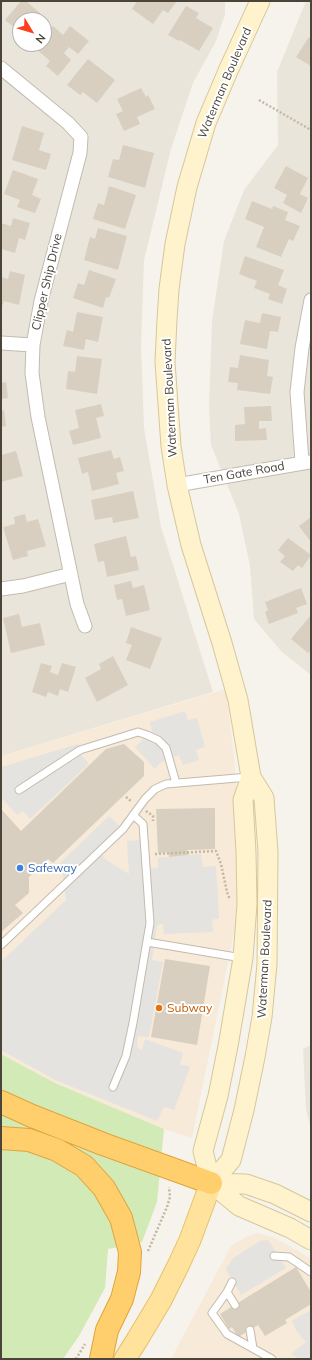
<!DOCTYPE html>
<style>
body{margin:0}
#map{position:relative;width:312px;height:1360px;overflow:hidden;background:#f6f3ec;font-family:Mulish,sans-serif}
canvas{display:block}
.frame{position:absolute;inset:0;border:2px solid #4b4439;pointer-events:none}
.north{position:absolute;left:12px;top:12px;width:40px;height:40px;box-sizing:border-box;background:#fff;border:1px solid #b7b4b0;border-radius:50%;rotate:128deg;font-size:11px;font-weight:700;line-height:16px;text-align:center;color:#4b4439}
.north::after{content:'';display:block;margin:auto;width:14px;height:18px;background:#fc3f1d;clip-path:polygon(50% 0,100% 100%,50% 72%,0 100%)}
</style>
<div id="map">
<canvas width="312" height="1360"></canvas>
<div class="frame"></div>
<div class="north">N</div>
</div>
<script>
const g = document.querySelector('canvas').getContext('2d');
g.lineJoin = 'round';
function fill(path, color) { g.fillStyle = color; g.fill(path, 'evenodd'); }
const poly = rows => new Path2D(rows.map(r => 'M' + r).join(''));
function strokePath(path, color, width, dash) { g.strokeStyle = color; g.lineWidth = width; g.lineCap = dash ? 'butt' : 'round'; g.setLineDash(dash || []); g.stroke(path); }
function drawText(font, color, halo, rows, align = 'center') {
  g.font = font + ' Mulish,sans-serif'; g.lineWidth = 4; g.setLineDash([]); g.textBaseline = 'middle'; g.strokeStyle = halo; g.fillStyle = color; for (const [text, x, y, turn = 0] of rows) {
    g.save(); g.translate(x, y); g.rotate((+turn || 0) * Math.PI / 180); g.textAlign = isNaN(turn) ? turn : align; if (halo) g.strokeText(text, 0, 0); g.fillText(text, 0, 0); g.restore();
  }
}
fill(poly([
 [1,1,225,1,225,14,216,41,193,83,171,149,144,260,141,347,144,428,161,527,213,692,1,756],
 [20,20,44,20,44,44,20,44],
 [306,1,311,1,311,675,282,652,254,619,250,566,239,514,211,445,209,408,212,321,224,241,244,190,278,145,277,72],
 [311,1045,311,1130,306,1109,303,1049]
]), '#eae5da');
fill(poly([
 [226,689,235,766,241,899,192,1138,164,1129,55,1083,1,1054,1,756],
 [258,1233,275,1238,300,1252,311,1259,311,1359,171,1359,231,1246,246,1237]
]), '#f7ead8');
fill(poly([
 [1,1054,55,1083,164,1129,157,1202,142,1242,108,1249,105,1288,79,1336,63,1359,1,1359]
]), '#d2eab5');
fill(poly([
 [185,711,188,720,197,718,205,747,196,750,199,760,183,765,179,755,161,762,155,769,135,747,152,731,150,722],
 [78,744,82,756,89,764,30,819,23,811,17,815,1,797,1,767],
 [109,816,123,829,99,852,105,859,129,874,127,841,143,840,145,869,158,868,158,858,201,854,203,867,216,866,219,918,212,920,213,932,164,934,163,924,157,925,152,960,163,962,149,1037,138,1036,137,1047,142,1050,145,1039,183,1053,180,1064,190,1067,174,1110,164,1107,157,1121,55,1080,1,1050,1,962,66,900,63,875,56,867],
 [268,1240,286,1268,241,1295,226,1269,232,1259,260,1241],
 [311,1310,311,1359,299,1359,291,1354,306,1342,296,1330,292,1321]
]), '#e5e3e0');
fill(poly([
 [21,1,26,1,49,21,44,28,44,20,20,20,20,39,16,36,20,32,5,20],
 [137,1,177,1,168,13,163,10,153,24,132,9],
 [186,6,199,13,196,18,213,28,199,51,180,40,179,41,168,35],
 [53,26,63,35,70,26,89,41,78,54,69,47,64,53,71,60,58,76,46,66,50,61,35,48,38,44,44,44,44,37],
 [309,37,311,39,311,66,296,57],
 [88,59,115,80,97,103,83,92,80,95,67,85],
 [141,88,146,97,148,95,155,109,137,117,140,124,124,131,116,114,123,111,117,99],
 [22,126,44,133,39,150,51,154,46,170,12,160],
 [123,145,154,153,145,188,108,177,113,159,119,160],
 [286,166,308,178,300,194,308,198,301,213,283,203,287,195,274,188],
 [13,170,38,179,32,195,41,199,35,213,17,207,20,200,4,194],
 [109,186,136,195,125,229,93,219,98,203,104,205],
 [252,201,272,209,273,206,288,212,285,220,300,226,293,241,289,239,281,257,256,247,264,227,245,219],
 [13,218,30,223,25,240,19,238,15,253,1,249,1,223,11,226],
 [98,228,127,236,118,270,84,260,90,237,95,239],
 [245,256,284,270,278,285,287,289,282,304,268,299,270,294,254,288,257,281,239,274],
 [89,270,116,279,109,298,106,297,103,308,73,298,78,283,84,285],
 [10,271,25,275,19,305,4,301,1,309,1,277,8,279],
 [77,312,103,317,98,342,86,339,84,350,63,346,67,330,73,332],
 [262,313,281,317,278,332,270,331,267,349,240,344,245,320,260,323],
 [240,355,269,360,267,376,273,377,270,394,237,390,238,383,228,382,230,367,238,368],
 [77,356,102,359,97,394,66,389,68,371,75,372],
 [6,382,8,398,1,399,1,383],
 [101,404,104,416,96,418,101,438,73,445,69,431,79,428,75,410],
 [271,406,272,421,259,421,259,429,266,428,267,440,235,441,235,425,245,424,244,407],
 [4,410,6,426,1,427,1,411],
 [111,450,114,459,120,457,124,471,116,473,119,484,92,491,88,472,82,474,78,458],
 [16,451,23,476,1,482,1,455],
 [133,491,139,518,113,523,112,517,95,520,91,500],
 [25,514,27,522,38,519,46,546,27,551,28,556,13,560,3,527,15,524,14,517],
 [311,517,311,542,299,526],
 [126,536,131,557,136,556,139,570,107,577,104,561,98,562,94,544],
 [288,538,311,555,302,568,298,565,293,571,280,562,285,556,278,550],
 [131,581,133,588,144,585,150,610,126,616,122,599,117,600,114,585],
 [301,588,307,604,296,608,298,613,269,624,265,612,268,610,265,602],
 [19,614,22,627,40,623,45,645,11,653,3,618],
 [311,615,311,650,308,653,291,639],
 [131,627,162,638,150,669,126,660,132,645,126,643],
 [113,656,128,685,97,702,85,678,101,669,99,664],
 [41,663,52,666,50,672,58,675,62,663,76,667,68,692,60,689,58,696,48,692,46,697,32,692],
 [124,744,144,762,144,776,53,863,48,859,29,877,29,893,15,905,23,913,1,932,1,809,21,831,106,749],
 [215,808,215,849,187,850,189,855,169,857,169,852,158,853,156,809],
 [165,959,210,966,197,1045,151,1037],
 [296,1267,311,1292,311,1304,285,1320,287,1323,265,1336,258,1325,238,1337,232,1327,229,1329,220,1314]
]), '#d8cfc1');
const lane = poly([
 [19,790,80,750,138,732,147,735,158,740,166,748,176,783],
 [147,942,242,958],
 [1,945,123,829,145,799,155,789,166,784,249,777],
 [113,1087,126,1056,133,1023,150,923,143,824,133,815],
 [274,1256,289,1257,311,1272],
 [232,1282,227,1292,212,1313,227,1334,272,1359],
 [227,1292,235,1305],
 [250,1330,253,1348]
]);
const street = poly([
 [1,68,68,123,81,137,80,153,41,301,33,345,32,373,38,417,77,604,85,626],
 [1,343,33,345],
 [302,462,297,392,302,348,311,300],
 [177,485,309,462],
 [1,589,23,586,71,574]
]);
const secondary = poly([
 [211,1183,231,1160,244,1110,255,1057,262,1017,267,964,268,852,264,798,251,777,238,700,222,643,191,545,177,485,171,446,165,362,167,320,169,289,175,244,187,187,206,123,228,71,260,1],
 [211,1183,203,1151,218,1096,228,1046,243,958,247,904,246,852,243,800,251,777],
 [211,1183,239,1206,290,1228,311,1240],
 [211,1183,246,1184,275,1194,311,1212]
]);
const primary = poly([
 [125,1359,137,1340,161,1300,178,1266,190,1240,211,1183]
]);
const highway = poly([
 [1,1102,32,1116,103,1144,211,1183],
 [1,1138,29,1140,57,1150,84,1166,104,1188,121,1218,130,1252,129,1272,122,1299,107,1330,101,1359]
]);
strokePath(lane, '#c2bbae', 9);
strokePath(street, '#c2bbae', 15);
strokePath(secondary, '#d6c79b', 21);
strokePath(primary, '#e6c16a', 23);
strokePath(highway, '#e0a43c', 24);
strokePath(poly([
 [259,100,311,130],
 [126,797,132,802],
 [146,811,153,816,153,821],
 [155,854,216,851,221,864,227,892,230,900],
 [148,1251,167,1207,170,1197,169,1187],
 [76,1359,85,1344]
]), '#c4b79f', 2.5, [2, 2]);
strokePath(lane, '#fff', 7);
strokePath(street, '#fff', 13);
strokePath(secondary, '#fff3cd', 19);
strokePath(primary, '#ffe39c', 21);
strokePath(highway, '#ffcf6e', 22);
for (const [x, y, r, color] of [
 [20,868,4,"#3f7fe0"],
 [159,1008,4,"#e8710a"]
]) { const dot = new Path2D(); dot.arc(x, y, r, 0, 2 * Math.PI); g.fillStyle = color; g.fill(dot); strokePath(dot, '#fff', 1.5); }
drawText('12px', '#4b4439', '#fff', [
 ["Waterman Boulevard",225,83,-67],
 ["Clipper Ship Drive",47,282,-77],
 ["Waterman Boulevard",170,398,-93],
 ["Ten Gate Road",244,473,-10],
 ["Waterman Boulevard",265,959,-87]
]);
drawText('12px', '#366cbe', '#fff', [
 ["Safeway",28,868]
], 'left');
drawText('12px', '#c56008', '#fff', [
 ["Subway",167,1008]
], 'left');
</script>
